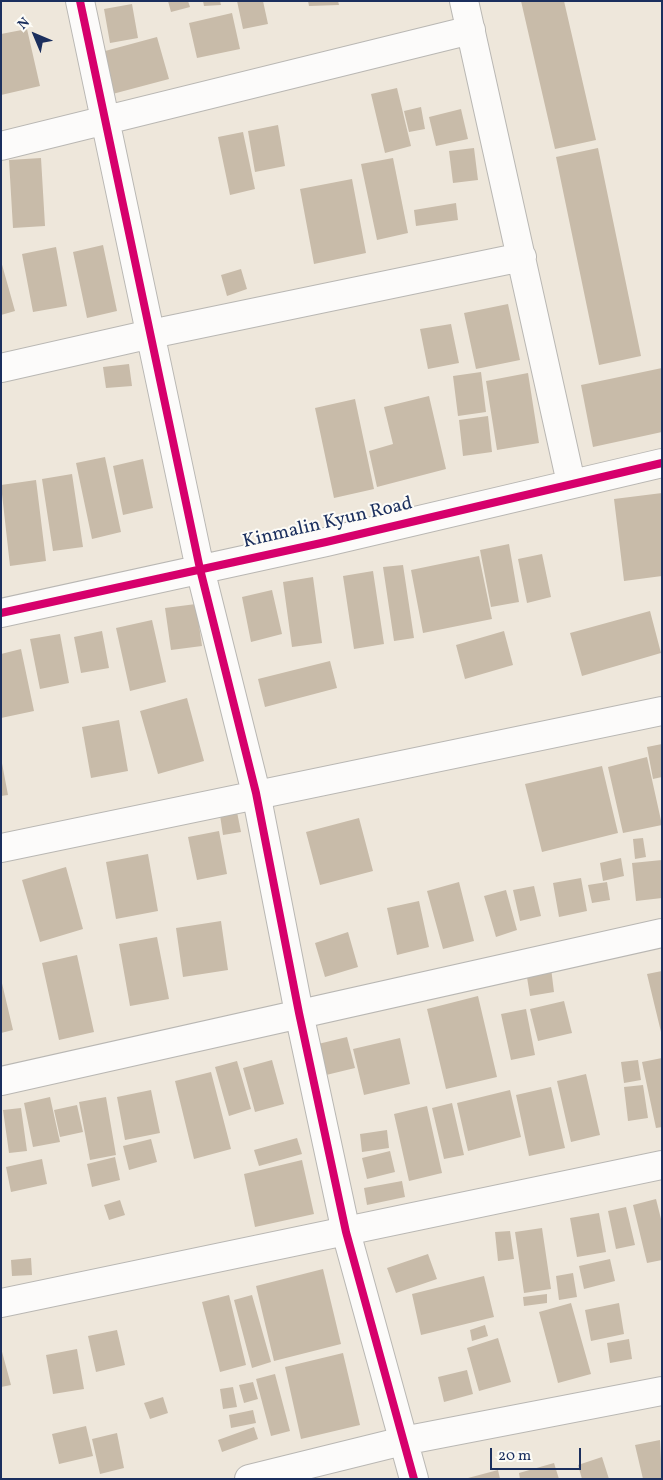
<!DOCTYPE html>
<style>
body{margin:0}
#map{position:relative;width:663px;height:1480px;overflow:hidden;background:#eee7db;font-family:Vollkorn,serif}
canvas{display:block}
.frame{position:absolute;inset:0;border:2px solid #1b2f5e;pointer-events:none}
.north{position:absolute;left:10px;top:10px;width:50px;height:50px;-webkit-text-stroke:4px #fdfcf7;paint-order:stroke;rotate:315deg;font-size:14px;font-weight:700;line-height:20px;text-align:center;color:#1b2f5e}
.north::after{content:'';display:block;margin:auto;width:18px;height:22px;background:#1b2f5e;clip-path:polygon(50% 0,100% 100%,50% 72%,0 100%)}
.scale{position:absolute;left:490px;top:1448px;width:91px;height:22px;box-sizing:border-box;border:2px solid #1b2f5e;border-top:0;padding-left:6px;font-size:15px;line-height:18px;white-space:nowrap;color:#1b2f5e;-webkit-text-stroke:4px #fdfcf7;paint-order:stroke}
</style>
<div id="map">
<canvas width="663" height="1480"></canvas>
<div class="frame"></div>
<div class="north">N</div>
<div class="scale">20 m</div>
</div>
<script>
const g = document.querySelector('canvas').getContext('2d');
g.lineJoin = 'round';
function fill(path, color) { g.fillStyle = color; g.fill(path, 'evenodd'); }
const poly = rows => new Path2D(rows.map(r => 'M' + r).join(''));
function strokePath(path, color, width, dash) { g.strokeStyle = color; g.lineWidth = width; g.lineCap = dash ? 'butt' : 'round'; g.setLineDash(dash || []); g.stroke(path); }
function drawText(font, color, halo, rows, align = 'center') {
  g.font = font + ' Vollkorn,serif'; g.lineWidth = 4; g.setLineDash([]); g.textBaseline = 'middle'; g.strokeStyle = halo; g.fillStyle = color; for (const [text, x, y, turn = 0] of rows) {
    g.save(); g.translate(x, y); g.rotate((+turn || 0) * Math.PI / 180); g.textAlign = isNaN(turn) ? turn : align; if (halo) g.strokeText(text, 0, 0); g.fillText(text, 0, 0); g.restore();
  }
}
fill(poly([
 [168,1,188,1,190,7,171,12],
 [203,1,220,1,221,5,204,6],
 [237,1,263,1,268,24,243,29],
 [308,1,338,1,339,5,309,6],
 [521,1,564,1,596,140,555,149],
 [132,4,138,38,110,43,104,9],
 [232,13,240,49,197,58,189,23],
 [27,29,40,86,1,95,1,34],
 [157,37,169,79,105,96,94,54],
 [397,88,411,146,385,153,371,94],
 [421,107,425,129,409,132,404,111],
 [461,109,468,139,436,146,429,117],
 [278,125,285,166,255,172,248,131],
 [243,132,255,189,230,195,218,137],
 [474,148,478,180,453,183,449,151],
 [598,148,641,356,599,365,556,157],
 [41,158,45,226,13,228,9,160],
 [393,158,408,233,377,240,361,164],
 [352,179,366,253,314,264,300,189],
 [456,203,458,220,416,226,414,210],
 [103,245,117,311,87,318,73,252],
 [56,247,67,306,33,312,22,254],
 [1,261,15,311,1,315],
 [241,269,247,289,227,296,221,275],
 [508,304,520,360,476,369,464,313],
 [451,324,459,363,428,369,420,329],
 [129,364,132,386,106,388,103,367],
 [662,368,662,432,593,447,581,385],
 [481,372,486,412,458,416,453,376],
 [528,373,539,443,497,450,486,381],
 [429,396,446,469,377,487,369,451,393,444,384,407],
 [355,399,374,489,334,498,315,408],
 [488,416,492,452,463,456,459,420],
 [105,457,121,532,92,539,76,463],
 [143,459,153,508,123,515,113,466],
 [72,474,83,547,53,551,42,479],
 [36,480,46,561,10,566,1,485],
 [662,493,662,576,624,581,614,499],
 [509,544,519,602,491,607,480,550],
 [542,554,551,597,527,603,518,559],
 [479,556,492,619,423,633,411,570],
 [403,565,414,638,394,641,383,567],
 [373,571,384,644,354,649,343,576],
 [313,577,322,643,292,647,283,582],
 [272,590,282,634,251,642,242,597],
 [196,604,202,646,171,650,165,608],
 [650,611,661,653,582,676,570,633],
 [152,620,166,682,130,691,116,628],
 [102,631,109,668,81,673,74,637],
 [504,631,513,665,465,679,456,645],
 [60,634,69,683,40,689,30,639],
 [21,649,34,711,1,718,1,654],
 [330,661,337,688,265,707,258,679],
 [187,698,204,761,158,774,140,711],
 [119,720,128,771,91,778,82,727],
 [662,744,662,777,653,779,647,747],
 [647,757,662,825,623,833,608,767],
 [1,758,8,795,1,796],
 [602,766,618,833,542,852,525,784],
 [237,812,241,832,223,835,220,815],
 [359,818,373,871,320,885,306,832],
 [219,831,227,874,197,880,188,837],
 [643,838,646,857,635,859,633,839],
 [148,854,158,911,116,919,106,862],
 [621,858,624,876,603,881,600,863],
 [662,860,662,898,636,901,632,863],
 [66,867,83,929,40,942,22,880],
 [581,878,587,911,559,917,553,883],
 [459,882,474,941,443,949,427,891],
 [607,882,610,900,592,903,588,885],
 [534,886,541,916,520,921,513,890],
 [506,890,517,930,496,937,484,896],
 [419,901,429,947,397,955,387,908],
 [221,921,228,970,183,977,176,928],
 [348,932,358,967,325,977,315,943],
 [157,937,169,999,130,1006,119,944],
 [77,955,94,1032,59,1040,42,963],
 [551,968,554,992,530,996,526,971],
 [662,971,662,1032,661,1032,647,974],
 [1,979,13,1030,1,1033],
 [478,996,497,1077,446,1089,427,1009],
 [564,1001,572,1033,538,1041,530,1009],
 [526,1009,535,1055,511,1060,501,1014],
 [347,1037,355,1068,322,1076,314,1045],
 [400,1038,410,1084,364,1095,353,1049],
 [662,1058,662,1127,656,1128,642,1062],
 [272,1060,284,1104,255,1112,243,1068],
 [638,1060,641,1080,624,1083,621,1062],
 [237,1061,251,1109,229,1116,215,1067],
 [211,1072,231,1149,194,1159,175,1081],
 [586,1074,600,1135,571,1142,557,1081],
 [643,1085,648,1118,628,1121,624,1087],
 [551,1087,565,1148,529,1156,516,1095],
 [151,1090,160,1133,125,1140,117,1097],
 [510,1090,521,1137,468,1151,457,1103],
 [50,1097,60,1142,33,1147,24,1103],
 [106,1097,116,1155,90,1160,79,1102],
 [452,1103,464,1155,444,1159,432,1108],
 [77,1105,83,1132,60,1137,54,1110],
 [427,1106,442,1173,409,1181,394,1114],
 [21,1108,27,1151,9,1153,3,1110],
 [387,1130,389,1148,362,1152,360,1134],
 [297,1138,302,1154,259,1166,254,1150],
 [151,1139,157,1162,129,1170,123,1146],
 [390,1151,395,1172,367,1179,362,1158],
 [115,1157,120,1180,92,1187,87,1164],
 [42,1159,47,1184,11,1192,6,1167],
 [302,1160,314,1214,255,1227,244,1174],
 [402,1181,405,1197,367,1205,364,1188],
 [656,1199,662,1223,662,1260,647,1263,633,1205],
 [120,1200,125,1215,109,1220,104,1205],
 [626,1207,635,1245,616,1249,608,1211],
 [599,1213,606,1252,577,1257,570,1218],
 [542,1228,551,1289,524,1293,515,1232],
 [510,1231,514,1259,498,1261,495,1232],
 [428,1254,437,1279,396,1293,387,1268],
 [31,1258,32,1275,12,1276,11,1260],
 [610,1259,615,1281,584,1289,579,1266],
 [323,1269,341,1344,274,1361,256,1286],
 [573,1273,577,1297,559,1300,556,1276],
 [484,1276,494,1317,421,1335,412,1294],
 [547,1294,547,1303,524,1306,523,1297],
 [229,1295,246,1365,220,1372,202,1302],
 [252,1295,271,1362,252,1368,234,1300],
 [571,1303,591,1374,558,1383,539,1312],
 [619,1303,624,1334,591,1341,585,1310],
 [485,1325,488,1336,472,1341,470,1330],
 [117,1330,125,1365,96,1372,88,1336],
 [498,1338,511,1382,479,1391,467,1348],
 [629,1339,632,1359,610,1363,607,1343],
 [1,1348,11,1385,1,1387],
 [77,1349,84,1389,53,1394,46,1355],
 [343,1353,360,1425,301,1439,285,1367],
 [467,1370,473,1394,444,1402,438,1377],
 [275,1374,290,1431,271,1436,256,1379],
 [253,1382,258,1399,244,1403,239,1385],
 [233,1387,237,1407,223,1409,220,1389],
 [163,1397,168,1413,150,1419,144,1403],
 [253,1410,256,1423,231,1428,229,1415],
 [86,1426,93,1456,59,1464,52,1434],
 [254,1427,258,1439,222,1452,218,1440],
 [117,1433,124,1468,100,1474,92,1439],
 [660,1440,662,1479,643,1479,635,1445],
 [602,1457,609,1479,582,1479,578,1465],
 [554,1463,559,1479,520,1479,519,1473],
 [498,1470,500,1479,468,1479,468,1478]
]), '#c8bba9');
const street = poly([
 [80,1,200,569,256,793,299,1013,346,1232,414,1479],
 [464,1,571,483],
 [1,146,471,30],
 [1,368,151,334,522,257],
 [1,613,326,542,662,463],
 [1,848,662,711],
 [1,1081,662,933],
 [1,1303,662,1165],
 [249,1479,403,1441,662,1391]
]);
strokePath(street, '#b9b7b3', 30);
strokePath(street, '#fcfbfa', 28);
strokePath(poly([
 [80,1,200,569,256,793,299,1013,346,1232,414,1479],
 [1,613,326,542,662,463]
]), '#d6006c', 8);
drawText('19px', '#1b2f5e', '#fdfcf7', [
 ["Kinmalin Kyun Road",328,524,-13]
]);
</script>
